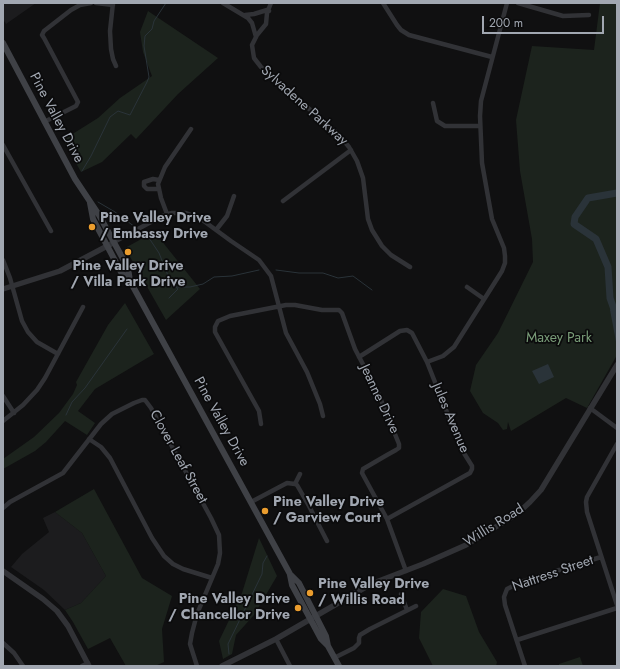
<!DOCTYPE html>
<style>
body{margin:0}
#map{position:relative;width:620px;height:669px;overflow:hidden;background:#101011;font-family:Jost,sans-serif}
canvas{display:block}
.frame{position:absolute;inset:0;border:4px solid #a1a7b1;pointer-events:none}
.scale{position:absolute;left:482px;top:16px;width:122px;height:18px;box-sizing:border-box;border:2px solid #a1a7b1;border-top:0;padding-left:5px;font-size:12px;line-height:14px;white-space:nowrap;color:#a1a7b1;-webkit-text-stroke:3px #0b0b0c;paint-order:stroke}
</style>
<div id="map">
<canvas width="620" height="669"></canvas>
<div class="frame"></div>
<div class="scale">200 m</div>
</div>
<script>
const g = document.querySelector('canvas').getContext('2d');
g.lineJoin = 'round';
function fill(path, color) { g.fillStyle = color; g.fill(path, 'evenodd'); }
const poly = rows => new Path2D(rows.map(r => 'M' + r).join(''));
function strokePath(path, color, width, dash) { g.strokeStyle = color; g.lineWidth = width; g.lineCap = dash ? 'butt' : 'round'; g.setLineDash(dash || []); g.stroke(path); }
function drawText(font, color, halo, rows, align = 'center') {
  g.font = font + ' Jost,sans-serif'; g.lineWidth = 3.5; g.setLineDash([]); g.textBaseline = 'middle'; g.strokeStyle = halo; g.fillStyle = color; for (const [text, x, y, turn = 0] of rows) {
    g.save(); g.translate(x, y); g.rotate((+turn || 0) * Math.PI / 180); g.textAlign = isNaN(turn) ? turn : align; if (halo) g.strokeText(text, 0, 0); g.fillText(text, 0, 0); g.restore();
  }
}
fill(poly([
 [3,3,36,3,6,24,3,19],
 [55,512,82,533,106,576,81,603,65,610,44,590,11,567,22,554,49,532,43,518]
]), '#1c1c1e');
fill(poly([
 [600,3,617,3,617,355,587,408,566,398,511,431,508,422,507,429,503,430,498,423,483,413,470,391,476,365,498,333,533,262,532,239,520,171,516,120,532,46,594,50],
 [148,11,218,58,178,94,136,139,131,134,102,162,81,172,63,140,98,118,120,98,152,76,143,52,140,32],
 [153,230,200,289,166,320,125,248,145,237],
 [125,303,154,354,95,389,78,411,95,423,87,435,65,421,46,442,35,451,3,469,3,459,34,437,59,413,73,394,77,385,76,382,108,325],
 [94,489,142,578,172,596,162,629,164,662,155,666,126,666,110,638,88,649,73,622,65,610,81,603,106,576,82,533,55,512],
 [259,538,277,576,254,615,236,635,232,654,223,659,219,641,242,593],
 [443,589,466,596,479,632,497,662,496,666,433,666,419,638,421,612],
 [580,657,583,666,559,666,559,664]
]), '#1c231d');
fill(poly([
 [611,309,617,312,617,347,610,310],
 [548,364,554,377,539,384,532,371]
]), '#2a3339');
strokePath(poly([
 [82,171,91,156,110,117,118,111,130,115,147,82,149,77,144,46,145,36,152,29,154,21,166,3],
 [98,202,115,212,135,227],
 [140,232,149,238,159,253,171,283,178,289,169,298],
 [276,270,299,273,323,273,338,278,353,276,372,290],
 [176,287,190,287,203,284,214,277,232,276,259,270],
 [66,415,72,402,85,388,127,329],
 [229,654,228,644,262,574,263,563,267,556]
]), '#2a3339', 1);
strokePath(poly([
 [617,193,588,198,575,217,574,224,596,239,608,267,610,298,617,318]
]), '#2a3339', 7);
strokePath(poly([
 [96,3,113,5],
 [113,3,110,31,111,49,113,59,116,66],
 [223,3,248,18,252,23,256,37],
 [271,3,267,13,266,24,257,35,252,45,254,58,261,67,338,134,349,147,357,161,363,178,368,219,372,230,382,246,391,255,410,267],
 [383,3,397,25,401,30,409,35,492,57],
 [518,3,563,16,589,15],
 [245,15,254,14,267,10,269,11],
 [433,103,437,121,445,126,480,126],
 [44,122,76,106,78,102,44,38,42,35,44,31,71,10,80,5,91,3],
 [3,145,51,231],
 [158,189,147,189,144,186,144,182,153,179,159,180],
 [283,201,351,150],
 [167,214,161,198,158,184,165,167,191,129],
 [216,230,227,216,234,196],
 [114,242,162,216,172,213,186,213,201,219,231,241,259,260,271,276,286,333,307,372,320,404,323,416],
 [3,260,10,278,22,321,28,332,37,342,58,354],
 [467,287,484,299],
 [359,357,400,331,407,330,412,333,427,362,462,450,472,466,472,469,470,473,387,519],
 [427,362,443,356,454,347,502,271,505,263,505,256,504,248,492,219,482,163,480,116,481,101,507,3],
 [3,396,14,413],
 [590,408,617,428],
 [3,421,23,405,37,390,45,378,83,307],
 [261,424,259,411,215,332,215,327,218,321,230,316,286,305,295,305,322,310,339,310,342,313,355,349,379,395,399,444,399,448,396,450,387,455,363,469,362,473,387,519,406,571],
 [89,439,101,447,110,458,152,538,164,556,173,564,183,569,212,578],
 [617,444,587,497,586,502,587,512,617,605],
 [295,484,300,474],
 [251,502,287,483,295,484,297,485,309,506,327,541],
 [3,508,10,502,63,473,101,424,112,414,134,403,142,400,145,400,151,408,211,518,219,535,220,553,218,564,197,614,192,633,190,644,197,666],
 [401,594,407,610],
 [276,639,290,666],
 [517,640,617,608],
 [3,643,14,653,23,666],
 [334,658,354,648,359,643,359,638,360,635,370,629,416,606],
 [82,666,88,663],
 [525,666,505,605,504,597,507,589,521,582,601,557]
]), '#313236', 4.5);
strokePath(poly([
 [3,289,60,271,111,244],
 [3,571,43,599,57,611,68,626,89,666],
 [222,666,276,639,371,584,423,564,466,545,517,514,530,502,541,490,617,365]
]), '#313236', 5.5);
strokePath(poly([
 [3,43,75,179,99,215,128,268,130,281],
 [90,203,93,219,121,272,130,281,290,574,299,583,326,636,328,646],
 [290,575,292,585,321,639,328,646,339,666]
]), '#3f4146', 6);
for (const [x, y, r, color] of [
 [92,227,4,"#eb9d2e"],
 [128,252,4,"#eb9d2e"],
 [265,511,4,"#eb9d2e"],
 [310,593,4,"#eb9d2e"],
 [298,608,4,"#eb9d2e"]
]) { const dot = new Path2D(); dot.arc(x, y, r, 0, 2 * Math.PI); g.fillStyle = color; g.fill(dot); strokePath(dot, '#0b0b0c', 1.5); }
drawText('14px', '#a1a7b1', '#0b0b0c', [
 ["Sylvadene Parkway",304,106,42],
 ["Pine Valley Drive",56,118,62],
 ["Jeanne Drive",379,399,65],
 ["Jules Avenue",450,418,67],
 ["Pine Valley Drive",221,422,61],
 ["Clover Leaf Street",178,457,61],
 ["Willis Road",494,526,-32],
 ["Nattress Street",553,574,-19]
]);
drawText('bold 14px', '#a1a7b1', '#0b0b0c', [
 ["Pine Valley Drive",100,219],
 ["/ Embassy Drive",100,235],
 ["Pine Valley Drive",128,267,"center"],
 ["/ Villa Park Drive",128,283,"center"],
 ["Pine Valley Drive",273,503],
 ["/ Garview Court",273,519],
 ["Pine Valley Drive",318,585],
 ["/ Willis Road",318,601],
 ["Pine Valley Drive",290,600,"right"],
 ["/ Chancellor Drive",290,616,"right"]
], 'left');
drawText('14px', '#799c78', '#0b0b0c', [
 ["Maxey Park",559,339]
]);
</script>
